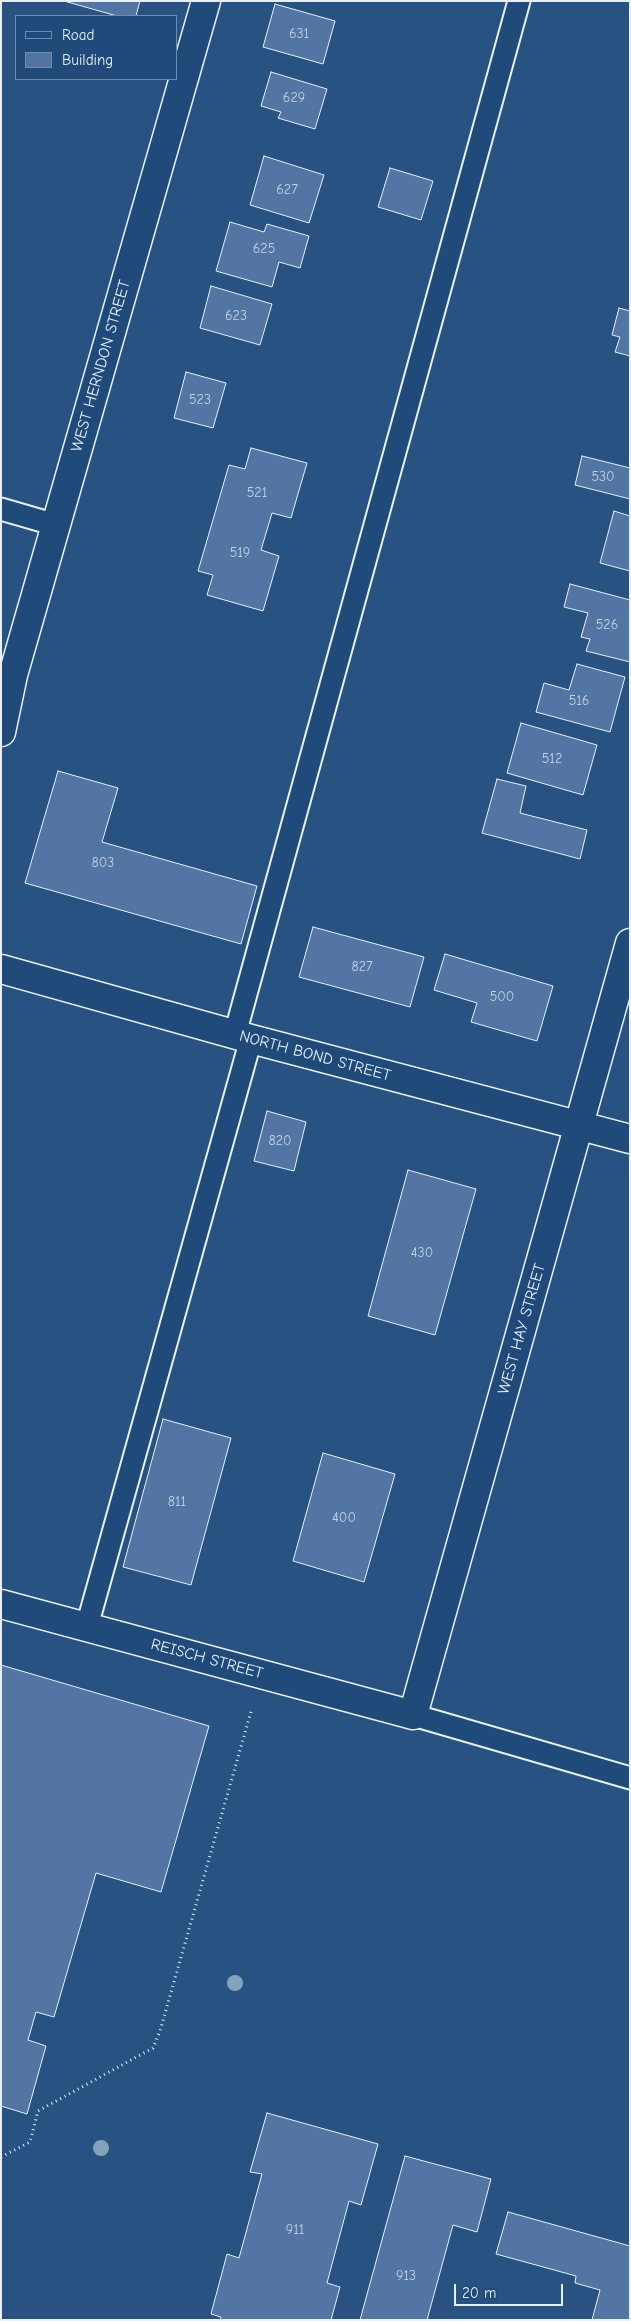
<!DOCTYPE html>
<style>
body{margin:0}
#map{position:relative;width:631px;height:2321px;overflow:hidden;background:#285281;font-family:"Comic Neue",sans-serif}
canvas{display:block}
.frame{position:absolute;inset:0;border:2px solid #e8f1f8;pointer-events:none}
.legend{position:absolute;left:15px;top:15px;width:162px;height:65px;box-sizing:border-box;background:#1f4a7a;border:1px solid #6f8dac;margin:0;padding:6px 9px;list-style:none;font-size:15px;color:#e8f1f8}
.legend li{display:flex;align-items:center;gap:10px;height:25px}
.legend b{width:25px;border:1px solid #6f8dac}
.scale{position:absolute;left:454px;top:2284px;width:109px;height:22px;box-sizing:border-box;border:2px solid #e8f1f8;border-top:0;padding-left:6px;font-size:15px;line-height:18px;white-space:nowrap;color:#e8f1f8;-webkit-text-stroke:4px #1f4a7a;paint-order:stroke}
</style>
<div id="map">
<canvas width="631" height="2321"></canvas>
<div class="frame"></div>
<ul class="legend">
<li><b style="height:6px;background:#1f4a7a"></b>Road</li>
<li><b style="height:14px;background:#5375a3"></b>Building</li>
</ul>
<div class="scale">20 m</div>
</div>
<script>
const g = document.querySelector('canvas').getContext('2d');
g.lineJoin = 'round';
function fill(path, color) { g.fillStyle = color; g.fill(path, 'evenodd'); }
const poly = rows => new Path2D(rows.map(r => 'M' + r).join(''));
function strokePath(path, color, width, dash) { g.strokeStyle = color; g.lineWidth = width; g.lineCap = dash ? 'butt' : 'round'; g.setLineDash(dash || []); g.stroke(path); }
function drawText(font, color, halo, rows, align = 'center') {
  g.font = font + ' "Comic Neue",sans-serif'; g.lineWidth = 5; g.setLineDash([]); g.textBaseline = 'middle'; g.strokeStyle = halo; g.fillStyle = color; for (const [text, x, y, turn = 0] of rows) {
    g.save(); g.translate(x, y); g.rotate((+turn || 0) * Math.PI / 180); g.textAlign = isNaN(turn) ? turn : align; if (halo) g.strokeText(text, 0, 0); g.fillText(text, 0, 0); g.restore();
  }
}
const building = poly([
 [64,1,140,1,136,16,117,16,64,1],
 [275,4,335,21,323,64,263,47,275,4],
 [271,72,327,89,315,129,278,118,281,112,261,106,271,72],
 [264,156,324,175,309,223,250,205,264,156],
 [390,168,433,181,421,220,378,207,390,168],
 [230,222,264,232,267,224,309,236,300,268,279,262,272,287,216,271,230,222],
 [211,286,272,304,260,345,200,328,211,286],
 [619,308,630,311,630,356,615,352,620,337,612,335,619,308],
 [186,372,226,383,213,428,174,418,186,372],
 [251,448,307,463,291,518,272,513,261,550,279,556,263,611,207,595,213,575,198,571,229,465,245,469,251,448],
 [582,456,630,468,630,499,575,485,582,456],
 [614,511,630,516,630,571,600,563,614,511],
 [570,584,630,600,630,662,586,651,590,639,581,637,588,613,564,607,570,584],
 [577,664,625,677,610,732,536,712,544,683,569,690,577,664],
 [521,723,597,745,583,795,507,773,521,723],
 [58,771,118,788,102,842,257,886,241,944,25,883,58,771],
 [497,779,526,786,520,813,587,830,580,859,482,833,497,779],
 [313,927,424,957,410,1007,299,977,313,927],
 [445,954,553,986,537,1041,471,1022,477,1003,434,990,445,954],
 [267,1111,306,1122,294,1171,254,1161,267,1111],
 [408,1170,476,1189,435,1335,368,1316,408,1170],
 [163,1419,231,1438,191,1585,123,1567,163,1419],
 [323,1453,395,1474,364,1582,293,1561,323,1453],
 [1,1665,209,1726,161,1892,96,1873,54,2017,36,2012,28,2040,46,2046,27,2114,1,2106,1,1665],
 [267,2113,378,2144,361,2205,349,2201,327,2283,340,2287,331,2320,220,2320,221,2317,211,2314,227,2254,239,2258,262,2174,250,2172,267,2113],
 [405,2156,491,2179,477,2232,453,2225,427,2320,360,2320,405,2156],
 [508,2212,630,2246,630,2320,592,2320,600,2290,575,2283,576,2276,496,2254,508,2212]
]);
fill(building, '#5375a3');
strokePath(building, '#e8f1f8', 1);
const service = poly([
 [1,509,56,525],
 [235,1034,519,1],
 [87,1626,251,1039],
 [413,1715,630,1778]
]);
const minor = poly([
 [1,732,13,675,206,1],
 [1,969,251,1039,630,1139],
 [1,1604,413,1715,630,943]
]);
strokePath(service, '#e8f1f8', 25);
strokePath(minor, '#e8f1f8', 31);
strokePath(poly([
 [1,2157,30,2142,38,2111,153,2048,160,2031,252,1708]
]), '#e8f1f8', 3, [1, 4]);
strokePath(service, '#1f4a7a', 21);
strokePath(minor, '#1f4a7a', 28);
g.fillStyle = '#86a1ba';
for (const [x, y] of [
 [235,1983],
 [101,2148]
]) { g.beginPath(); g.arc(x, y, 8, 0, 2 * Math.PI); g.fill(); }
drawText('14px', '#c3d2e3', null, [
 ["631",299,34],
 ["629",294,98],
 ["627",287,190],
 ["625",264,249],
 ["623",236,316],
 ["523",200,400],
 ["530",603,477],
 ["521",257,493],
 ["519",240,553],
 ["526",607,625],
 ["516",579,701],
 ["512",552,759],
 ["803",103,863],
 ["827",362,967],
 ["500",502,997],
 ["820",280,1141],
 ["430",422,1253],
 ["811",177,1502],
 ["400",344,1518],
 ["911",295,2230],
 ["913",406,2276]
]);
drawText('16px', '#e8f1f8', '#1f4a7a', [
 ["WEST HERNDON STREET",101,366,-74],
 ["NORTH BOND STREET",315,1056,15],
 ["WEST HAY STREET",522,1329,-74],
 ["REISCH STREET",207,1659,15]
]);
</script>
